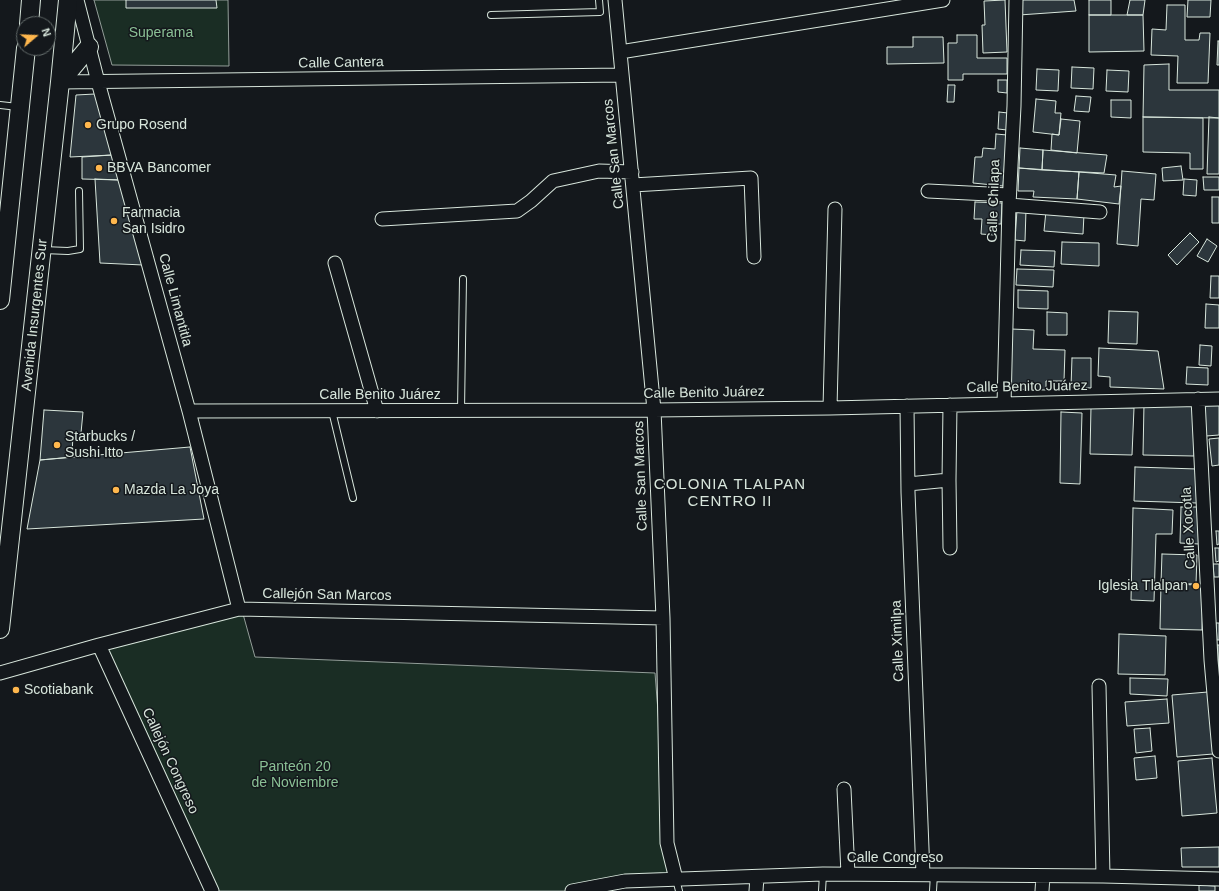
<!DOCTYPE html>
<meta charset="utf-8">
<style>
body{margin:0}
#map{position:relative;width:1219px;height:891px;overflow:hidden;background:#14181c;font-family:Helvetica,sans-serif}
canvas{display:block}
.north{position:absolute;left:16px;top:16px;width:40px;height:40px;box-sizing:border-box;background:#14181c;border:1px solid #626a69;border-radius:50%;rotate:71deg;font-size:11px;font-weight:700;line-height:16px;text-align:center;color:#d8e6dc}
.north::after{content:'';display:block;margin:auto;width:14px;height:18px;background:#ffb74d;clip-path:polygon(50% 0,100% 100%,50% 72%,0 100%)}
</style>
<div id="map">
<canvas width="1219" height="891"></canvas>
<div class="north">N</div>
</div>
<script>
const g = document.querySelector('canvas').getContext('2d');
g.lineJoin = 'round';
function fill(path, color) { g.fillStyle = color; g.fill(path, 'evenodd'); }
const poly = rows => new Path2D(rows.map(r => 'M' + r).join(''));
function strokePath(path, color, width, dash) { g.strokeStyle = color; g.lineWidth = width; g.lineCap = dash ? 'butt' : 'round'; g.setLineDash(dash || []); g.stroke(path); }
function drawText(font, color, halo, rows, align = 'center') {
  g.font = font + ' Helvetica,sans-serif'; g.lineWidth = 3; g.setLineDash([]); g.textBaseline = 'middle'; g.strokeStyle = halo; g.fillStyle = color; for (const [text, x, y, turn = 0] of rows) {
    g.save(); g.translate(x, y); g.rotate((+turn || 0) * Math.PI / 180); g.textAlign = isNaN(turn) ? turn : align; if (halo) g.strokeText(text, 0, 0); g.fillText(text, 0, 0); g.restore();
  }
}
const green = poly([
 [94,0,228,0,229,66,112,65,94,0],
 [243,614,255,657,655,673,671,879,569,891,215,891,104,649,243,614]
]);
fill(green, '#1a2d24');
strokePath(green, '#939e99', 1);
const building = poly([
 [126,0,216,0,217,8,126,8,126,0],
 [1005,0,1007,52,983,53,982,25,985,25,984,1,1005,0],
 [1018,0,1074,0,1076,11,1019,15,1018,0],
 [1089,0,1111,0,1111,15,1089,15,1089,0],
 [1130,0,1145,0,1143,15,1127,15,1130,0],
 [1188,0,1211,0,1210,17,1187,17,1188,0],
 [1167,5,1185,5,1185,40,1199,40,1200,33,1210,33,1208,83,1177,83,1178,56,1151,55,1152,29,1166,30,1167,5],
 [1089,15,1143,15,1144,51,1089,52,1089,15],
 [957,35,977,35,977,58,1007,58,1007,74,963,74,963,80,948,80,948,43,957,43,957,35],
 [913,37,943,37,944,63,887,64,887,47,913,47,913,37],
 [1218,41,1219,41,1219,65,1217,65,1218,41],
 [1169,64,1169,90,1219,90,1219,118,1143,117,1144,65,1169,64],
 [1072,67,1094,68,1093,89,1071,88,1072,67],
 [1037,69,1059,70,1058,91,1036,90,1037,69],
 [1107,70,1129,71,1128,92,1106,91,1107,70],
 [998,80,1007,80,1007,93,998,92,998,80],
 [948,85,955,85,954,102,947,102,948,85],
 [95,94,112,155,70,157,76,95,95,94],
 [1076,96,1091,97,1089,112,1074,111,1076,96],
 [1036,99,1056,101,1055,113,1061,113,1059,135,1033,132,1036,99],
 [1111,100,1131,100,1131,118,1111,117,1111,100],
 [999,112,1008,113,1007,130,998,129,999,112],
 [1143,117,1203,118,1203,169,1190,169,1190,153,1143,152,1143,117],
 [1209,117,1219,118,1219,174,1207,174,1209,117],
 [1061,119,1080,121,1077,153,1051,150,1052,134,1059,135,1061,119],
 [996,134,1007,135,1003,186,973,183,975,157,982,157,983,148,995,149,996,134],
 [1020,148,1043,150,1042,170,1019,168,1020,148],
 [1043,150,1107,155,1104,173,1042,170,1043,150],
 [112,155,120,180,82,179,82,157,112,155],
 [1181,166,1183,180,1163,181,1162,168,1181,166],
 [1019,168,1079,172,1077,199,1033,197,1034,191,1018,191,1019,168],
 [1122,171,1156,174,1154,200,1141,199,1138,246,1117,244,1122,171],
 [1079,172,1116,175,1114,187,1121,186,1119,204,1077,199,1079,172],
 [1203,177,1219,177,1219,190,1204,190,1203,177],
 [95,179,120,180,143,265,100,263,95,179],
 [1184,179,1197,180,1196,196,1183,195,1184,179],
 [1212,197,1219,197,1219,223,1212,223,1212,197],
 [975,202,1002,203,1001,224,995,224,994,235,981,234,982,219,974,219,975,202],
 [1017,210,1026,210,1025,241,1015,240,1017,210],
 [1046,211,1084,214,1083,234,1044,231,1046,211],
 [1190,233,1199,242,1177,265,1168,255,1190,233],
 [1207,239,1217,246,1208,262,1197,256,1207,239],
 [1062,242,1099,243,1099,266,1061,264,1062,242],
 [1021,250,1055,251,1054,267,1020,265,1021,250],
 [1017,269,1054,270,1053,287,1016,285,1017,269],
 [1211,276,1219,276,1219,298,1210,298,1211,276],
 [1018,290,1048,291,1048,309,1018,308,1018,290],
 [1206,304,1219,305,1219,328,1205,328,1206,304],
 [1109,311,1138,312,1137,344,1108,343,1109,311],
 [1047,312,1067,313,1067,335,1047,335,1047,312],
 [1011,329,1034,330,1033,349,1065,350,1064,381,1046,381,1046,390,1010,389,1011,329],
 [1200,345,1212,346,1211,366,1199,365,1200,345],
 [1099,348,1158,351,1164,389,1110,387,1110,377,1098,376,1099,348],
 [1072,358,1091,358,1091,388,1071,387,1072,358],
 [1187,367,1208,368,1208,385,1186,384,1187,367],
 [1144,404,1195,405,1194,456,1143,455,1144,404],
 [1219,405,1219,435,1206,436,1203,406,1219,405],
 [1091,407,1134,408,1132,455,1090,454,1091,407],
 [44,410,83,412,81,433,73,433,72,457,40,460,44,410],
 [1061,412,1082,413,1080,484,1060,483,1061,412],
 [1219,438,1219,465,1212,466,1209,439,1219,438],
 [190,447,204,519,27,529,40,460,190,447],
 [1135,467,1197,469,1197,503,1134,501,1135,467],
 [1181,507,1200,507,1199,544,1180,543,1181,507],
 [1133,508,1173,510,1172,534,1156,534,1154,601,1131,600,1133,508],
 [1216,531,1219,531,1219,544,1217,545,1216,531],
 [1215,548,1219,548,1219,561,1216,562,1215,548],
 [1162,554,1197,555,1196,584,1161,583,1162,554],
 [1213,564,1219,564,1219,577,1214,577,1213,564],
 [1161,584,1203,585,1202,630,1160,629,1161,584],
 [1216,623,1219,623,1219,640,1217,640,1216,623],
 [1119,634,1166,636,1165,675,1118,674,1119,634],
 [1217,645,1219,645,1219,670,1217,645],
 [1130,678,1168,679,1167,696,1130,694,1130,678],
 [1208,692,1213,754,1177,757,1172,695,1208,692],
 [1167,699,1169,723,1127,726,1125,702,1167,699],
 [1150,728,1152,751,1136,753,1134,729,1150,728],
 [1155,756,1157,778,1136,780,1134,758,1155,756],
 [1212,758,1217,813,1182,816,1178,761,1212,758],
 [1219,847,1219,867,1182,867,1181,848,1219,847],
 [1199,885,1215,886,1215,891,1199,891,1199,885]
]);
fill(building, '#2c363c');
strokePath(building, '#d8e6dc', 1);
const service = poly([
 [491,15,600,12,599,0],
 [0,105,18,107],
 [43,250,68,251,80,249,79,191],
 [461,410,463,279],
 [332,411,353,498],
 [676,879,679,891],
 [822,891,823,874],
 [933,891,934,874]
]);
const minor = poly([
 [77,0,98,82,189,411,239,609],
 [615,0,654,410,663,618,667,843,676,879],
 [620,52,943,0],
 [60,82,622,75],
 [633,185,751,178,754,257],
 [928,191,1009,195],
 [1009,205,1100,212],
 [382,219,517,211,531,201,553,181,599,171,632,172],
 [335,263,377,411],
 [1198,399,1211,660,1219,751],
 [1004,404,1009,205,1014,106,1016,0],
 [907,406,908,492,923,874],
 [830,408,835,209],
 [189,411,654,410,830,408,1219,399],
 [949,480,950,548],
 [908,484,949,480,950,405],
 [99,645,212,891],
 [0,673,99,645,239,609,663,618],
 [1099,686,1103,876],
 [844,789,848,874],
 [572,891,625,881,823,874,1103,876,1219,879],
 [756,891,757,877],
 [1042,891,1043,876]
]);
const secondary = poly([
 [29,24,31,0],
 [60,82,89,47],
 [0,300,26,48],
 [0,629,60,82,68,0]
]);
strokePath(service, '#d8e6dc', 8);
strokePath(minor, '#d8e6dc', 15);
strokePath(secondary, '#d8e6dc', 20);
strokePath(service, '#14181c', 6);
strokePath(minor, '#14181c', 13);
strokePath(secondary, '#14181c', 18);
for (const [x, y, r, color] of [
 [88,125,4,"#ffb74d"],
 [99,168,4,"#ffb74d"],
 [114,221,4,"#ffb74d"],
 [57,445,4,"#ffb74d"],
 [116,490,4,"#ffb74d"],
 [1196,586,4,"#ffb74d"],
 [16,690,4,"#ffb74d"]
]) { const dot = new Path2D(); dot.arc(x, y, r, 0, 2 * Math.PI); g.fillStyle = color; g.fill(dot); strokePath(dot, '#14181c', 1.5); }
drawText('14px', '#8ac095', '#14181c', [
 ["Superama",161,33],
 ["Panteón 20",295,767],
 ["de Noviembre",295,783]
]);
drawText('14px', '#d8e6dc', '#14181c', [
 ["Calle Cantera",341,63,-1],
 ["Calle San Marcos",614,154,-96],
 ["Calle Chilapa",994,201,-88],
 ["Calle Limantitla",175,300,75],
 ["Avenida Insurgentes Sur",35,315,-84],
 ["Calle Benito Juárez",1027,387,-1],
 ["Calle Benito Juárez",704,393,-1],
 ["Calle Benito Juárez",380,395],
 ["Calle San Marcos",641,476,-92],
 ["Calle Xocotla",1189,528,-93],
 ["Callejón San Marcos",327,595,1],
 ["Calle Ximilpa",898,641,-92],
 ["Callejón Congreso",170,761,65],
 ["Calle Congreso",895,858]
]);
drawText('14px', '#d8e6dc', '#14181c', [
 ["Grupo Rosend",96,125],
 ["BBVA Bancomer",107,168],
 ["Farmacia",122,213],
 ["San Isidro",122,229],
 ["Starbucks /",65,437],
 ["Sushi Itto",65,453],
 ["Mazda La Joya",124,490],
 ["Iglesia Tlalpan",1188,586,"right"],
 ["Scotiabank",24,690]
], 'left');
g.letterSpacing = '1px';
drawText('15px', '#d8e6dc', '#14181c', [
 ["COLONIA TLALPAN",730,485],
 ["CENTRO II",730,502]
]);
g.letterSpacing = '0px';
</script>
